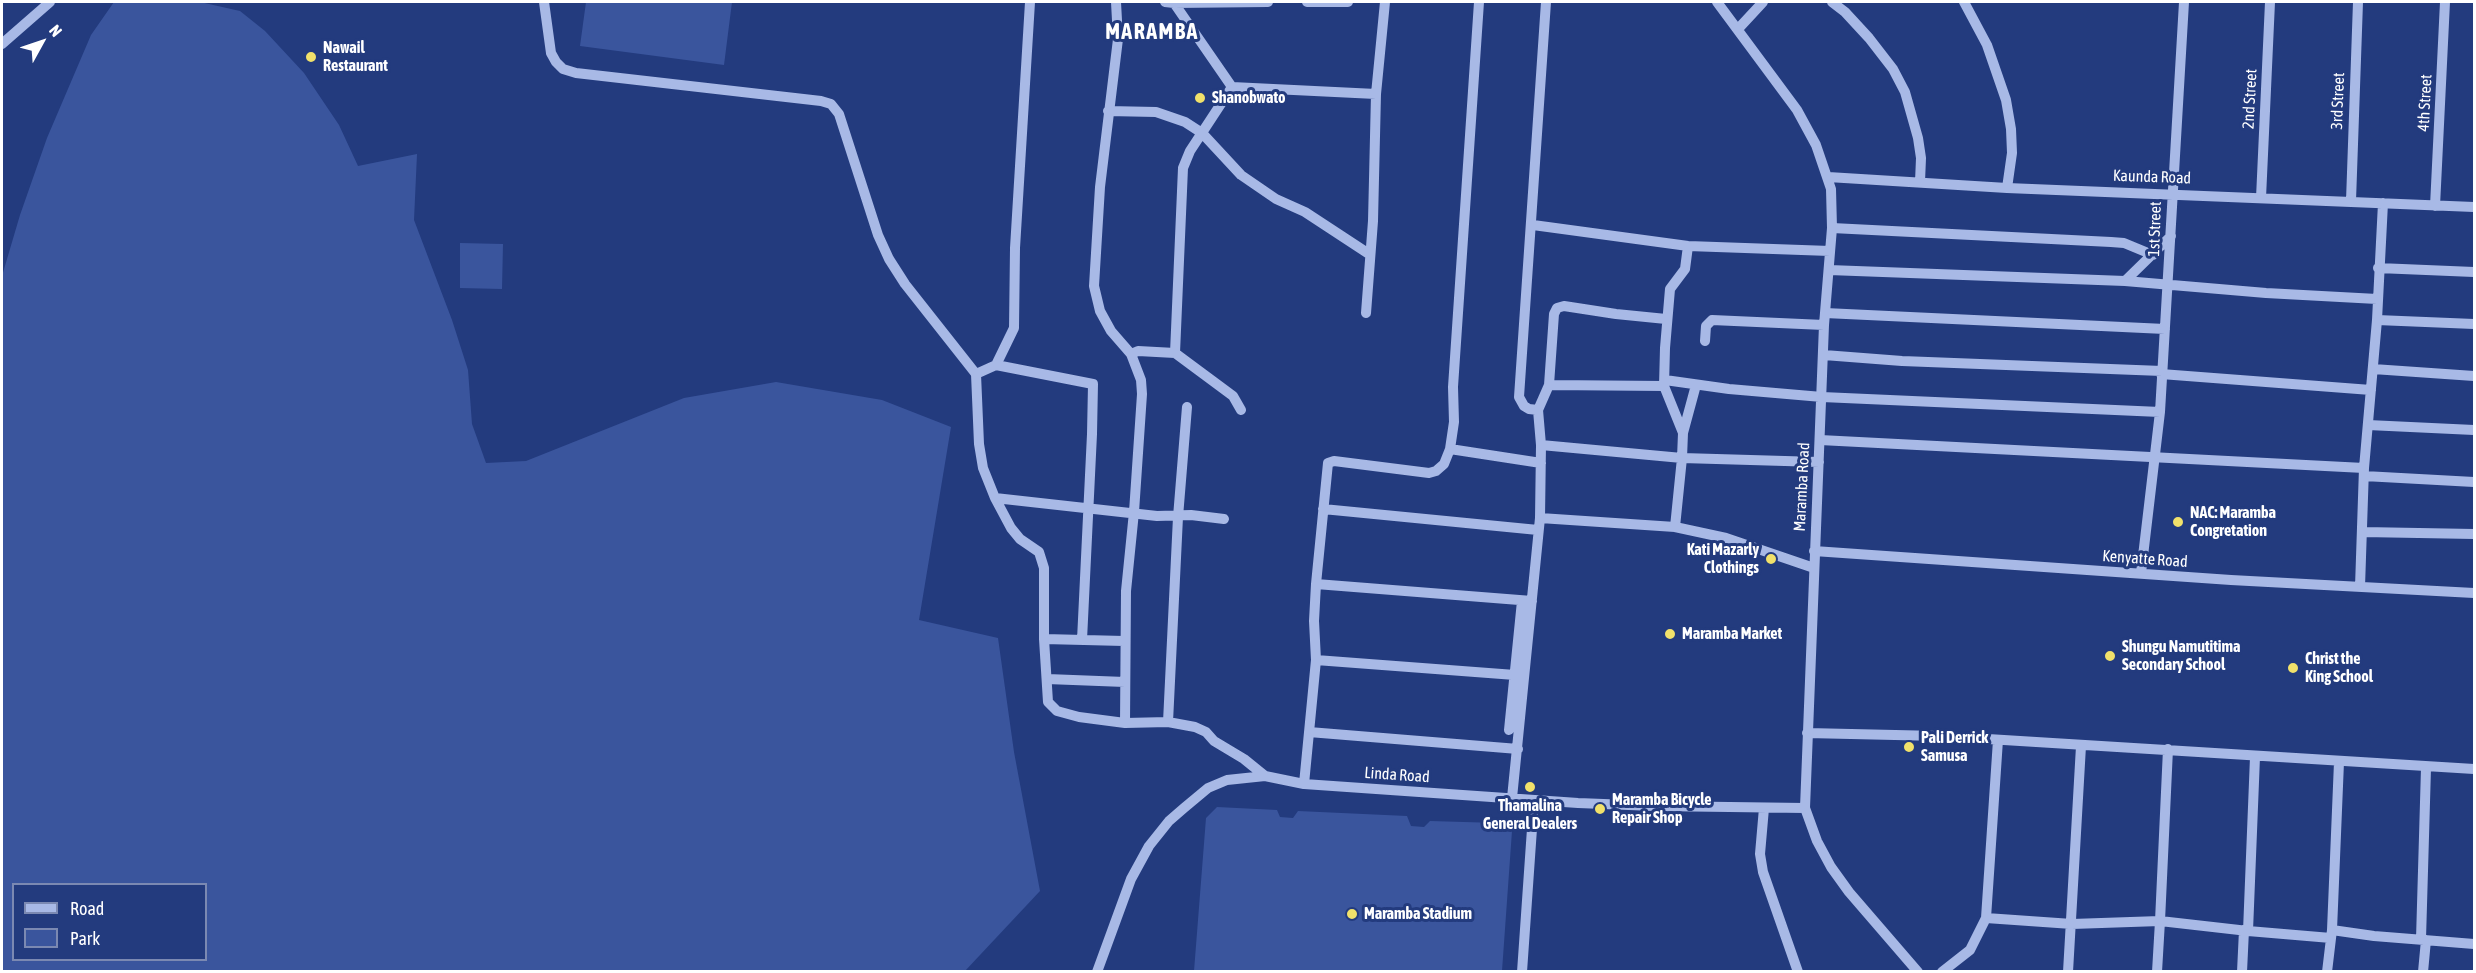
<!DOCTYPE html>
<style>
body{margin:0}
#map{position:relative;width:2476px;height:973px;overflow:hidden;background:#233b7e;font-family:"Asap Condensed",sans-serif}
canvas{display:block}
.frame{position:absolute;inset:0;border:3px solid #fff;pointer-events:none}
.legend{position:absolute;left:12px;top:883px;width:195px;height:78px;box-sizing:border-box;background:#233b7e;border:2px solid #7b89b2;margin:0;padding:8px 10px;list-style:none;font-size:18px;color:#fff}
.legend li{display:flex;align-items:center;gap:12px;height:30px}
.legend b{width:30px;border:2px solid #7b89b2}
.north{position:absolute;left:12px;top:12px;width:60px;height:60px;-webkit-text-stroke:4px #233b7e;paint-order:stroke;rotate:50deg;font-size:16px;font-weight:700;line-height:24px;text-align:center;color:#fff}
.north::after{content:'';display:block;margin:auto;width:21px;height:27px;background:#fff;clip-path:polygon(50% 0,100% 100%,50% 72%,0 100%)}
</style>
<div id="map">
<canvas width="2476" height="973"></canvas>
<div class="frame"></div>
<ul class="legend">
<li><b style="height:8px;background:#a8b9e6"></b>Road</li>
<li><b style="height:16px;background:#3a559d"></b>Park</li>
</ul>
<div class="north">N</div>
</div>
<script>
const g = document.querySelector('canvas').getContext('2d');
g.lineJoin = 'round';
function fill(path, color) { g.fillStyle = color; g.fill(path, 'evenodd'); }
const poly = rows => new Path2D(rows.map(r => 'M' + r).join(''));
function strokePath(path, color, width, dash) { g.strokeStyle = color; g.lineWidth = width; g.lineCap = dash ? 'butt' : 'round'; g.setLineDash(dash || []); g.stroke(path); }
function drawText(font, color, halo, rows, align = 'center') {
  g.font = font + ' "Asap Condensed",sans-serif'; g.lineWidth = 6; g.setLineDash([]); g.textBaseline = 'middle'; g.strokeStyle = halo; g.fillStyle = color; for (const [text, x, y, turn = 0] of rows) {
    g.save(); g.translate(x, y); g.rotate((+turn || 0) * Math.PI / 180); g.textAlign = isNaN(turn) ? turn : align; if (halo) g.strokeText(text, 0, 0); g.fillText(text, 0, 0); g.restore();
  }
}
fill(poly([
 [114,2,200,2,240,11,265,31,304,73,339,125,358,166,417,154,414,220,452,320,468,370,472,424,486,463,526,461,684,398,776,382,882,400,951,427,919,620,998,638,1014,752,1040,891,965,971,2,971,2,276,20,215,47,138,91,35],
 [14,884,206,884,206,960,14,960],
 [586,2,732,2,724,65,580,46],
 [460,243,503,244,502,289,460,288],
 [1217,807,1277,810,1280,817,1293,818,1298,811,1407,816,1411,826,1424,827,1430,821,1498,823,1498,830,1512,831,1502,971,1194,971,1206,818]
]), '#3a559d');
strokePath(poly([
 [544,2,551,53,556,62,563,69,576,73,821,101,831,104,839,114,878,235,889,259,905,284,976,374,979,444,983,468,995,498,1011,528,1020,539,1039,552,1044,568,1044,639,1048,702,1057,711,1079,717,1125,723],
 [1116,2,1118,39,1100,187,1094,286,1100,311,1111,331,1131,354],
 [1165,2,1174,3,1268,2],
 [1307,2,1348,2],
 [1546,2,1519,397,1524,406,1529,409,1538,410,1549,385,1554,314,1557,308,1564,306,1616,314,1666,319],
 [1717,2,1797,110,1816,145,1831,189,1832,228,1824,325,1805,808,1817,841,1831,867,1849,892,1918,972],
 [1832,2,1845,12,1869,38,1893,69,1905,92,1918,138,1921,158,1920,182],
 [1964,2,1987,45,2006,100,2011,129,2012,153,2007,188],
 [1174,3,1232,87],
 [1738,29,1763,2],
 [2,44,50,2],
 [1108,111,1156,112,1185,122,1202,133,1241,175,1276,199,1305,212,1369,254],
 [1828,177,2007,188,2474,207],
 [2261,198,2270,2],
 [2351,201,2358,2],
 [2435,206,2445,2],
 [1533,225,1688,246,1830,251],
 [1832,228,2111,242,2124,243,2153,255],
 [2378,268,2474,272],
 [1829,270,2125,281,2266,293,2377,299],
 [2125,281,2171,236],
 [1366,313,1373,221,1376,94,1385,2],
 [1825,313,2165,329],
 [2377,320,2474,324],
 [1705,341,1706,326,1712,320,1824,325],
 [1175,353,1183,168,1190,151,1232,87,1376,94],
 [1824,355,1902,361,2162,371],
 [996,365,1014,328,1015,248,1030,2],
 [2373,369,2474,376],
 [976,374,996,365,1093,384,1092,434,1082,640],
 [2161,374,2371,390],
 [1665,380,1729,389,1822,397,2160,412],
 [1549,385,1664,386],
 [1241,410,1233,396,1175,353,1138,351,1131,354,1141,380,1142,394,1134,512,1126,591,1125,723,1168,722,1195,727,1206,732,1214,741,1244,759,1265,776],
 [2368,425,2474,430],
 [1683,433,1664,386,1665,348,1670,289,1685,269,1688,246],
 [1820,440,2364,468],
 [1541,445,1682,458,1819,462],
 [1450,449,1541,463],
 [2364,476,2474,482],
 [995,498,1157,516,1191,515,1224,519],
 [1323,509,1538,530],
 [1540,518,1675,527,1726,538,1814,568],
 [1675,527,1682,458,1683,433,1696,385],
 [2363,532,2474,534],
 [1814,551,2231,580,2474,593],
 [2141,573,2160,412,2184,2],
 [1316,584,1532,601],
 [2360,587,2364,468,2377,320,2383,203],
 [1044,639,1124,641],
 [1316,660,1515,675],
 [1047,679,1125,682],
 [1168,722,1178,517,1187,407],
 [1509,730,1522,601],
 [1309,732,1518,749],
 [1807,733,1939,736,2474,769],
 [2168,749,2160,921,2248,931,2255,757],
 [1304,784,1316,660,1314,621,1316,584,1328,463,1334,461,1429,473,1436,471,1444,464,1450,449,1454,422,1453,387,1479,2],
 [1512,798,1540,518,1541,445,1538,410],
 [1764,808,1760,854,1763,872,1798,972],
 [1986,918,2072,924,2160,921,2157,972],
 [2332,930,2374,936,2474,944],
 [2248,931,2331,938],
 [2421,939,2426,768],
 [1097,972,1131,879,1149,846,1169,821,1184,808,1208,788,1227,780,1265,776,1304,784,1578,803,1654,806,1805,808],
 [1522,972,1534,800],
 [1942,972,1970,950,1986,918,1998,740],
 [2068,972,2081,746],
 [2242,972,2244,930],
 [2327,972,2332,930,2339,762],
 [2423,972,2426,940]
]), '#a8b9e6', 10);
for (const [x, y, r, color] of [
 [311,57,6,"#f1e16b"],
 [1200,98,6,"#f1e16b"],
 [2178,522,6,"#f1e16b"],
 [1771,559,6,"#f1e16b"],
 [1670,634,6,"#f1e16b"],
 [2110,656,6,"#f1e16b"],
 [2293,668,6,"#f1e16b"],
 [1909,747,6,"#f1e16b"],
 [1530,787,6,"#f1e16b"],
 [1600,809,6,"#f1e16b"],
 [1352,914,6,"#f1e16b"]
]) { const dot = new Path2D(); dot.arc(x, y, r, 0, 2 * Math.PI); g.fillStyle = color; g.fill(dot); strokePath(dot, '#233b7e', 2); }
drawText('bold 16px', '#fff', '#233b7e', [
 ["Nawail",323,48],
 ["Restaurant",323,66],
 ["Shanobwato",1212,98],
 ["NAC: Maramba",2190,513],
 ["Congretation",2190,531],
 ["Kati Mazarly",1759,550,"right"],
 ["Clothings",1759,568,"right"],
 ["Maramba Market",1682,634],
 ["Shungu Namutitima",2122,647],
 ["Secondary School",2122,665],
 ["Christ the",2305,659],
 ["King School",2305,677],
 ["Pali Derrick",1921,738],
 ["Samusa",1921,756],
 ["Maramba Bicycle",1612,800],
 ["Repair Shop",1612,818],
 ["Thamalina",1530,806,"center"],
 ["General Dealers",1530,824,"center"],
 ["Maramba Stadium",1364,914]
], 'left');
drawText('16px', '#fff', '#233b7e', [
 ["2nd Street",2250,99,-87],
 ["3rd Street",2338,101,-88],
 ["4th Street",2425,103,-87],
 ["Kaunda Road",2152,177,2],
 ["1st Street",2155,229,-88],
 ["Maramba Road",1802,487,-87],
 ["Kenyatte Road",2145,559,4],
 ["Linda Road",1397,775,4]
]);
g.letterSpacing = '1.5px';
drawText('bold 22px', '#fff', '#233b7e', [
 ["MARAMBA",1152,32]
]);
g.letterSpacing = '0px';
</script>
